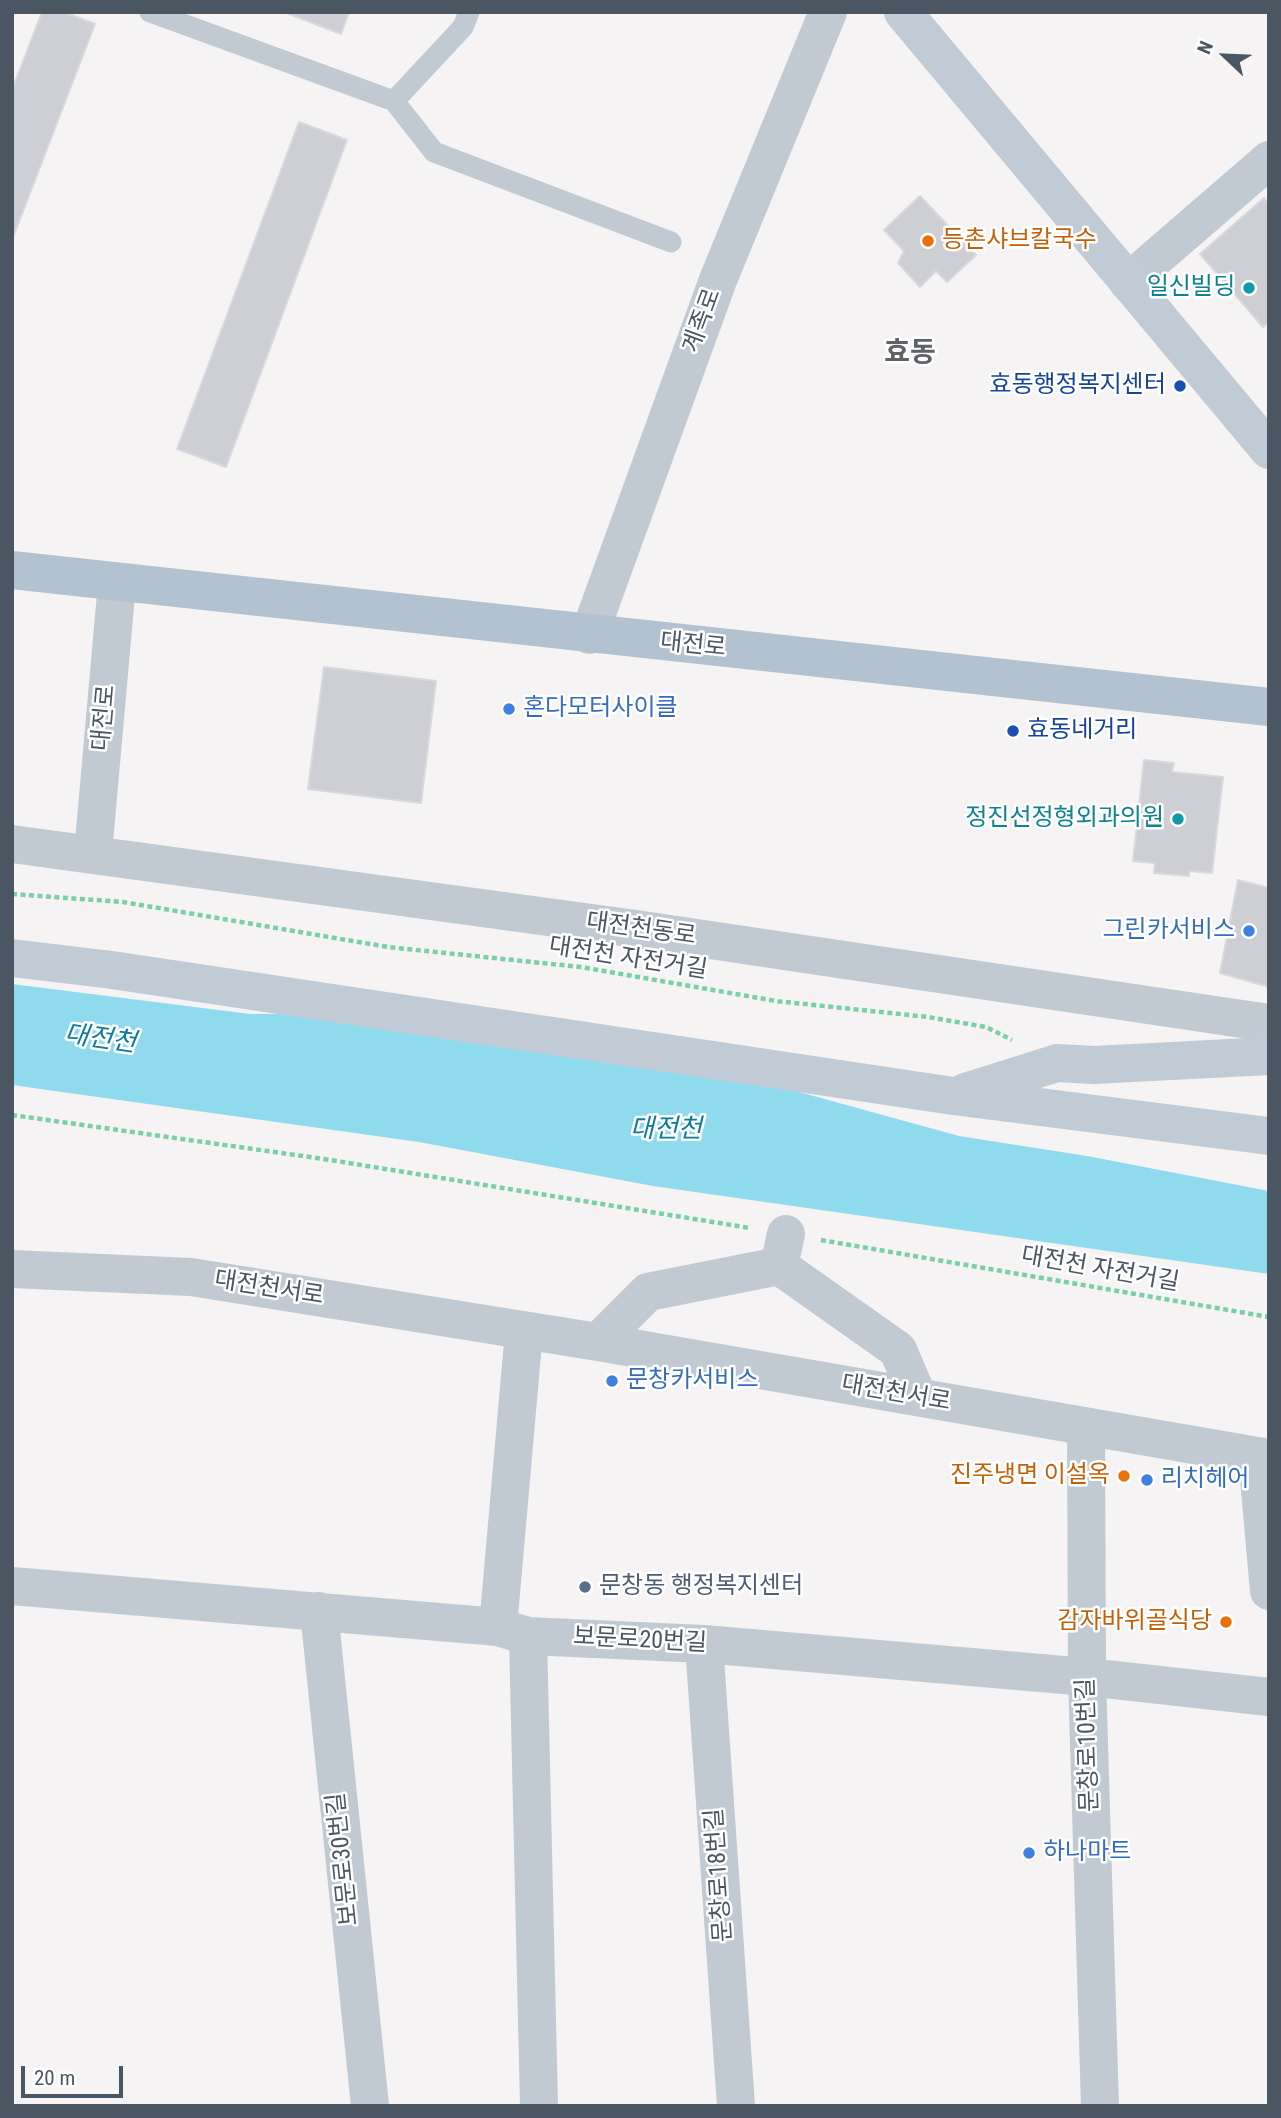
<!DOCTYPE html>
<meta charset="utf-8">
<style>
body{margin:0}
#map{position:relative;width:1281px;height:2118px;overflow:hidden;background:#f5f3f3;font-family:"Roboto Condensed",sans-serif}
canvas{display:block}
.frame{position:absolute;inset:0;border:14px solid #4a5661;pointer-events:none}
.north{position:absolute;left:1190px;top:21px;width:70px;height:70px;-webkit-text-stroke:5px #fff;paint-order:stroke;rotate:293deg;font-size:19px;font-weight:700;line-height:28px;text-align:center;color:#4a5661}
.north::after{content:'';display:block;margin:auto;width:24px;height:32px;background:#4a5661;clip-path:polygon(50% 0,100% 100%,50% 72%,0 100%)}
.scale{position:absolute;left:21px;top:2066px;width:102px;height:32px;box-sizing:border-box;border:4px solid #4a5661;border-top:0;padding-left:9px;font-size:21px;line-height:24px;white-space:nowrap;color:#4a5661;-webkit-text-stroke:5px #fff;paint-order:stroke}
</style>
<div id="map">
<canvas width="1281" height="2118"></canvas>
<div class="frame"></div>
<div class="north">N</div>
<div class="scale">20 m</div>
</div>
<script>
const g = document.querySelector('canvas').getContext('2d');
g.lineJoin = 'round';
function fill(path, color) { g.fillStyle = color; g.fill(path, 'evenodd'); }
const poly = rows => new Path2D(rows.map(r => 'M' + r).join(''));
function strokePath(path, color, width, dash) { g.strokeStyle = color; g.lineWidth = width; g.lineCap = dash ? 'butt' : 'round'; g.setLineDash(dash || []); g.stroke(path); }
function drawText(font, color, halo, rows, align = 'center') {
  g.font = font + ' "Roboto Condensed","Noto Sans KR",sans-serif'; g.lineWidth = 5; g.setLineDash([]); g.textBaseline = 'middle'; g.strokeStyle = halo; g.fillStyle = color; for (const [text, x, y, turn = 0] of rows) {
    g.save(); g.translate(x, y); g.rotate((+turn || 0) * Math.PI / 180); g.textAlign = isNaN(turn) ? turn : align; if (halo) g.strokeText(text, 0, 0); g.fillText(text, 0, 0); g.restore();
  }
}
fill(poly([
 [12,984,250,1014,301,1014,792,1090,959,1136,1087,1156,1269,1191,1269,1274,653,1186,419,1142,12,1085]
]), '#90daee');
const building = poly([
 [42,12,63,12,95,24,12,240,12,90,42,12],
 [284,12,349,12,341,34,284,12],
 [299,122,347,140,226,467,177,449,299,122],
 [920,196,976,255,947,282,936,271,920,287,898,263,904,251,884,230,920,196],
 [1264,198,1269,204,1269,321,1263,327,1200,254,1264,198],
 [324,667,436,681,421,803,308,789,324,667],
 [1144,760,1174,763,1172,772,1223,777,1212,873,1189,871,1189,876,1154,873,1155,863,1133,861,1144,760],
 [1238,880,1269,888,1269,987,1220,973,1238,880]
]);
fill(building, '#cdcfd5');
strokePath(building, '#d7d9de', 2);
strokePath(poly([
 [12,894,123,902,388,947,581,967,776,1001,928,1017,986,1027,1012,1040],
 [12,1115,324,1159,750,1228],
 [821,1240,1269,1317]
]), '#7ad0a6', 4.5, [5, 3.5]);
strokePath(poly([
 [150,12,394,101,463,27,469,12],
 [394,101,434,152,671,242]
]), '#c1cad2', 21);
strokePath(poly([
 [1128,282,1269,160],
 [589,635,718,280,828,12],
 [12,844,636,929,1269,1023],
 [93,853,117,583],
 [779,1266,786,1234],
 [12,1269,191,1277,598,1342,1269,1458],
 [598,1342,648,1292,779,1266,898,1350,918,1397],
 [1086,1427,1087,1677,1100,2106],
 [1257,1456,1269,1591],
 [12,1586,498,1627,528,1636,704,1644,1087,1677,1269,1697],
 [319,1611,370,2106],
 [498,1627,524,1331],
 [528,1636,539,2106],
 [704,1644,736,2106]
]), '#c1cad2', 38);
strokePath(poly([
 [903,12,1269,450],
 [12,958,112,970,953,1096,1269,1136],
 [965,1092,1057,1063,1094,1065,1269,1056]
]), '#c1cbd6', 38);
strokePath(poly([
 [12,570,1269,707]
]), '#b3c2d1', 38);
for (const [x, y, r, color] of [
 [928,241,7,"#e8710a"],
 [1249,288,7,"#0f9aa8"],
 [1180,386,7,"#1a4fb4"],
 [509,709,7,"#3f7fe0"],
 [1013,731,7,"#1a4fb4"],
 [1178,819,7,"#0f9aa8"],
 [1249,931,7,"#3f7fe0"],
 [612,1381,7,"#3f7fe0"],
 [1124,1476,7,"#e8710a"],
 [1147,1480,7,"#3f7fe0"],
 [585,1587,7,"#5c6f8a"],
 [1226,1622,7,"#e8710a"],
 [1029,1853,7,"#3f7fe0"]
]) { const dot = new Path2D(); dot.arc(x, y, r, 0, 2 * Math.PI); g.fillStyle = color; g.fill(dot); strokePath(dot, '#fff', 2.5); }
drawText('24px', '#c56008', '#fff', [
 ["등촌샤브칼국수",942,241,"left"],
 ["진주냉면 이설옥",1110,1476],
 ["감자바위골식당",1212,1622]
], 'right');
drawText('24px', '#0d838f', '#fff', [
 ["일신빌딩",1235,288],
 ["정진선정형외과의원",1164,819]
], 'right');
drawText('24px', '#4a5661', '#fff', [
 ["계족로",703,321,-70],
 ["대전로",693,646,6],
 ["대전로",105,718,-85],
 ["대전천동로",641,930,8],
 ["대전천 자전거길",628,959,9],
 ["대전천 자전거길",1100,1270,10],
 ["대전천서로",269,1289,9],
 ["대전천서로",896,1394,10],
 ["보문로20번길",640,1641,3],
 ["문창로10번길",1089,1745,-92],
 ["보문로30번길",344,1859,-96],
 ["문창로18번길",720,1875,-94]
]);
drawText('24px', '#164399', '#fff', [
 ["효동행정복지센터",1166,386],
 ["효동네거리",1027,731,"left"]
], 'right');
drawText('24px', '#366cbe', '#fff', [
 ["혼다모터사이클",523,709],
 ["그린카서비스",1235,931,"right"],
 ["문창카서비스",626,1381],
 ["리치헤어",1161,1480],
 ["하나마트",1043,1853]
], 'left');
drawText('24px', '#4e5e75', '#fff', [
 ["문창동 행정복지센터",599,1587]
], 'left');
drawText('italic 26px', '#0c7c9b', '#fff', [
 ["대전천",100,1040,8],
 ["대전천",666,1130]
]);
drawText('bold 28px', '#5f6368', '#fff', [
 ["효동",910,354]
]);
</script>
